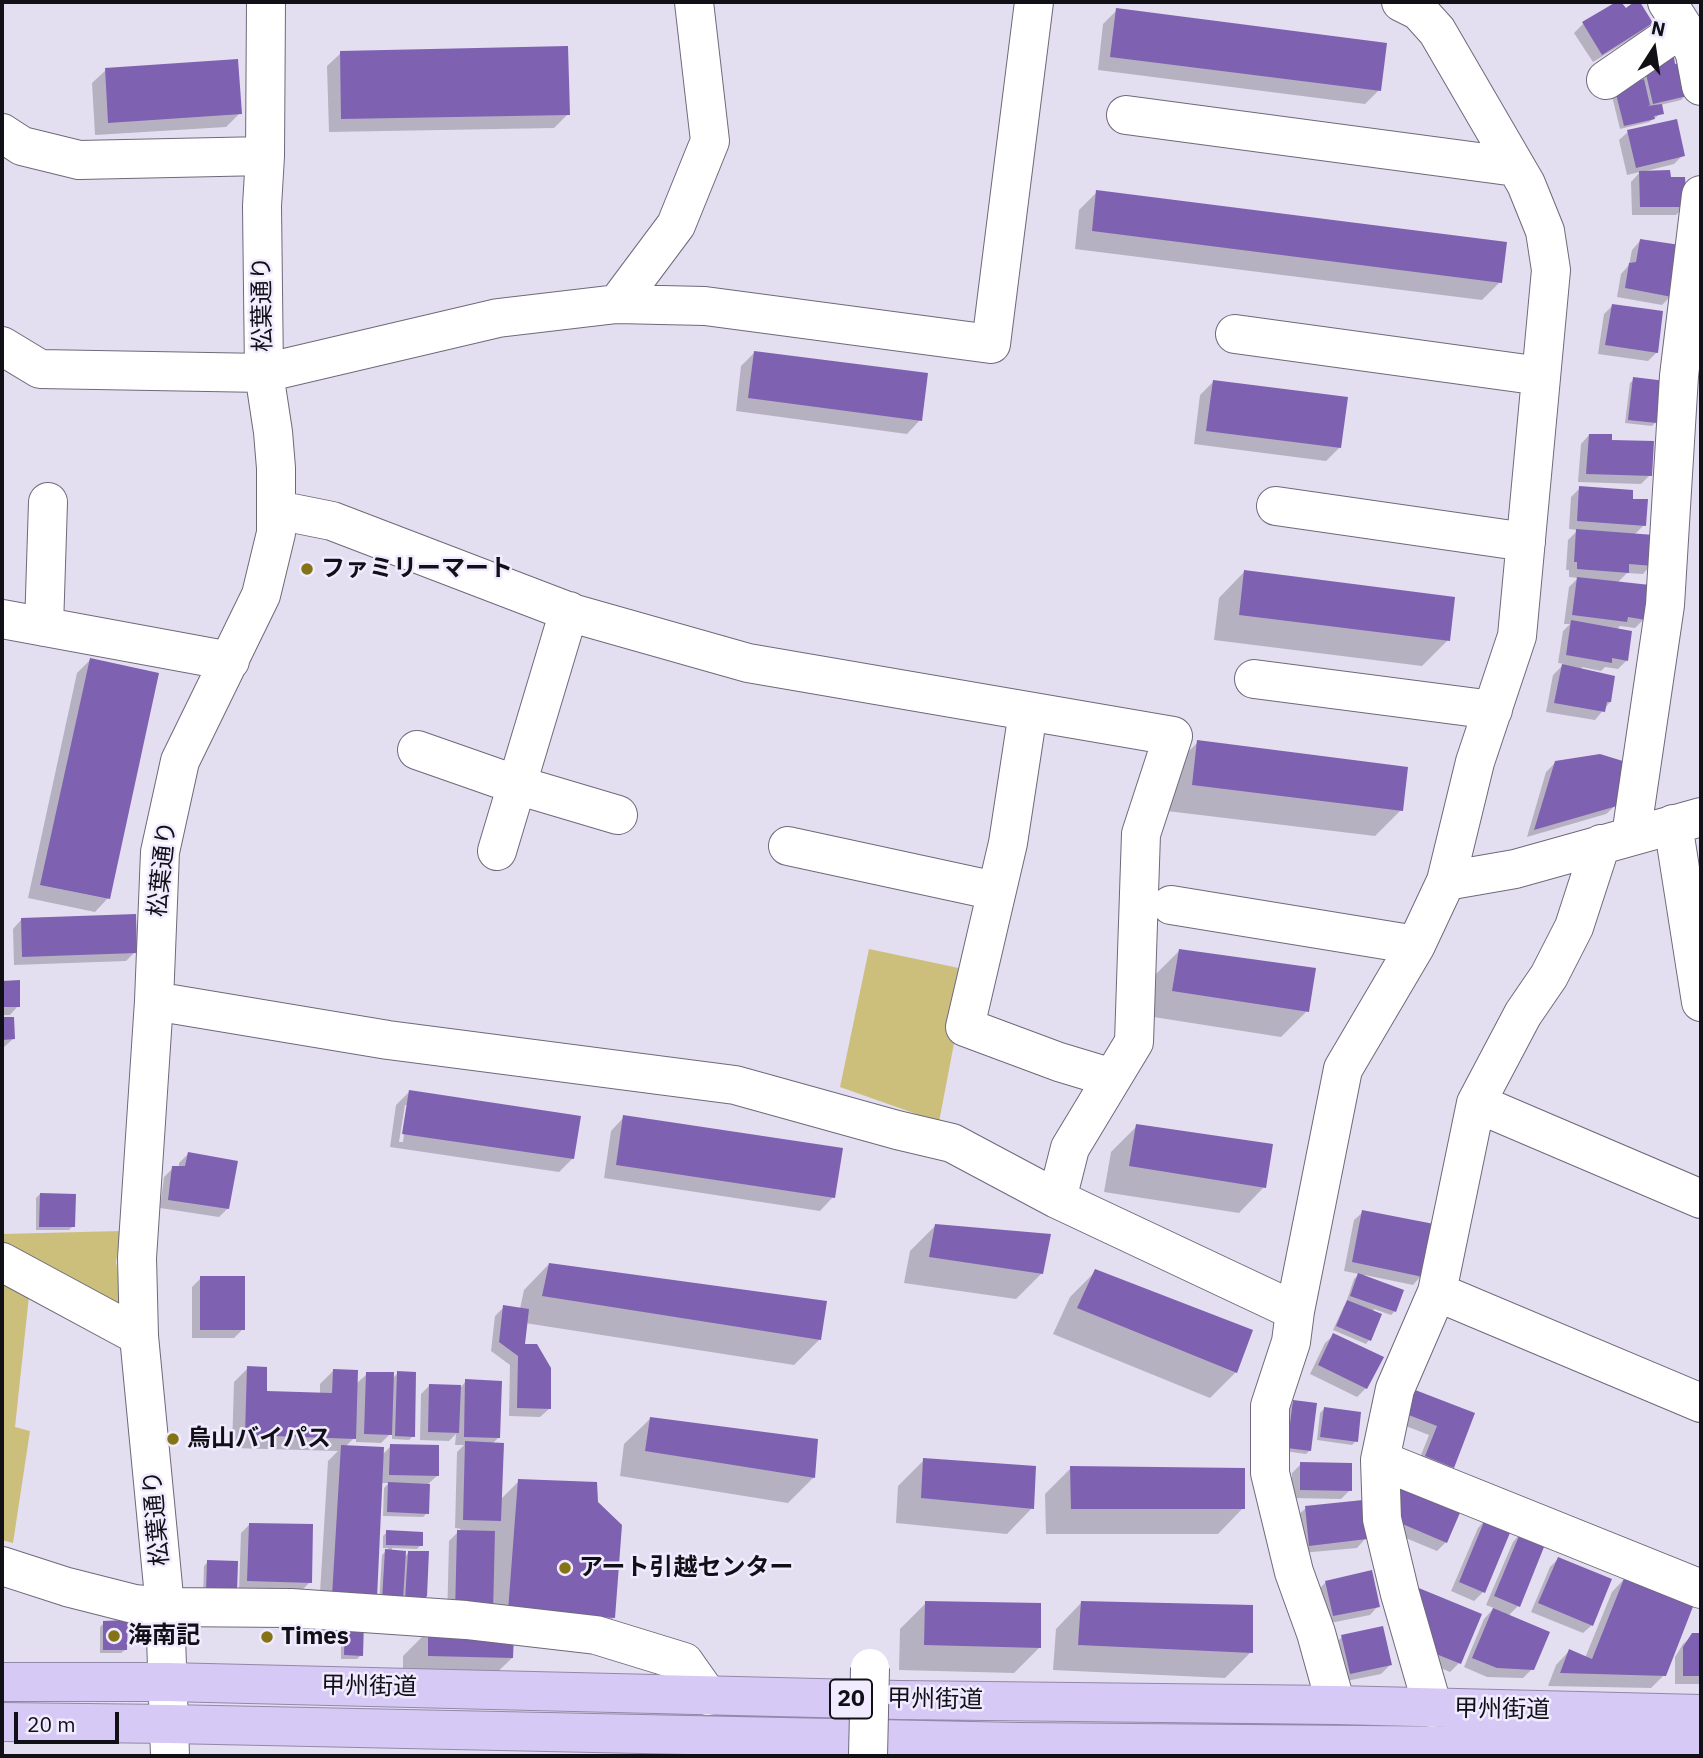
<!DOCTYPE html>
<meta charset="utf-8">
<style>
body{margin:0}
#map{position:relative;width:1703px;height:1758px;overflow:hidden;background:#e4def1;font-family:"IBM Plex Sans",sans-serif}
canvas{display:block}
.frame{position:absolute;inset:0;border:4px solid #121017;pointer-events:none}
.north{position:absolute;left:1619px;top:14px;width:70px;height:70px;-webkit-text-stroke:5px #f1ebff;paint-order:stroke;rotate:12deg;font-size:19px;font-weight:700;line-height:28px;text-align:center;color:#121017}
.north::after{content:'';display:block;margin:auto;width:24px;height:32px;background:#121017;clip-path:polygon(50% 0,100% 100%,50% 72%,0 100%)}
.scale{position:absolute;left:14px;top:1712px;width:105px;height:32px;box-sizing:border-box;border:4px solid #121017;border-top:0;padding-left:9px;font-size:21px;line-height:24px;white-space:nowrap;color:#121017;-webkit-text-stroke:5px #f1ebff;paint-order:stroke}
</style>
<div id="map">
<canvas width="1703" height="1758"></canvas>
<div class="frame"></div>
<div class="north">N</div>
<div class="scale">20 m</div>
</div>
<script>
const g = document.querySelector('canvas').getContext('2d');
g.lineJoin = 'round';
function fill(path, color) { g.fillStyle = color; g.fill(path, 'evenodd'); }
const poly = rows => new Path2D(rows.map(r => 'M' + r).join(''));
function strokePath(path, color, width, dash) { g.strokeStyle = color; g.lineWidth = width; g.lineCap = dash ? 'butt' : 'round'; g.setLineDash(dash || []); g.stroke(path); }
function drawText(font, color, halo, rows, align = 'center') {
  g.font = font + ' "IBM Plex Sans","Noto Sans JP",sans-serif'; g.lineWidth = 5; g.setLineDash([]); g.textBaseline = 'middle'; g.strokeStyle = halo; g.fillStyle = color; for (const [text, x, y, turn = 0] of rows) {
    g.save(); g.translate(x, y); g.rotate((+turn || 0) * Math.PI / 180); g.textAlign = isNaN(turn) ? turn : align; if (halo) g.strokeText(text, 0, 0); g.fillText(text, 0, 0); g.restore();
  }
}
fill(poly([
 [869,949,968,970,939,1122,840,1087],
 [121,1231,116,1262,124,1311,2,1249,2,1234],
 [2,1281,29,1296,15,1427,30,1431,13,1543,2,1540]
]), '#ccbf7b');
fill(poly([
 [1619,2,1625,10,1638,2,1651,23,1642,32,1593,62,1574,33,1583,24],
 [1117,10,1379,90,1365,104,1098,70,1103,24],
 [341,53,568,114,554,128,329,132,327,66],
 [1663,60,1685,96,1681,100,1660,105,1662,113,1649,122,1620,129,1612,96,1644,81,1642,75],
 [106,70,240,113,226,127,95,135,92,83],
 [1628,132,1683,155,1674,164,1646,171,1685,206,1676,215,1632,215,1631,182,1640,172,1627,175,1619,140],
 [1097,192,1500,282,1482,300,1075,249,1079,210],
 [1640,241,1671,296,1662,305,1617,297,1621,274,1629,265,1632,250],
 [1613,305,1657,352,1648,361,1598,354,1604,314],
 [755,352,920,420,907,434,736,411,741,366],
 [1634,379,1656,422,1652,426,1625,423,1630,383],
 [1213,382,1340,447,1326,461,1194,444,1200,395],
 [1589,435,1650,475,1641,484,1578,482,1581,444],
 [1580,488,1631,500,1644,525,1634,535,1651,565,1643,574,1627,573,1617,583,1644,619,1635,628,1620,626,1616,630,1627,660,1618,669,1605,667,1601,671,1582,667,1581,670,1610,702,1595,720,1546,712,1553,675,1564,664,1558,663,1563,631,1570,624,1564,624,1569,587,1578,578,1569,577,1569,570,1566,570,1568,540,1578,530,1569,529,1571,497],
 [1244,572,1448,640,1422,666,1214,640,1219,598],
 [90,660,108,898,95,912,28,898,77,673],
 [1198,742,1401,810,1375,836,1167,811,1172,768],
 [1555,763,1616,805,1606,814,1527,837,1546,772],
 [21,920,135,952,126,961,14,965,13,929],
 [1180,950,1307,1011,1281,1037,1147,1016,1154,976],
 [18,982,18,1006,10,1015,2,1015,2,983],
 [2,1019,12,1019,13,1039,4,1047,2,1047],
 [409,1092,573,1158,559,1172,390,1147,396,1105],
 [405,1105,408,1105,403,1142,399,1142],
 [624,1117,833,1197,820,1211,604,1178,611,1131],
 [1137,1126,1264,1187,1239,1213,1104,1192,1111,1152],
 [188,1154,228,1208,219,1217,160,1208,164,1177,173,1168,179,1168,179,1163],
 [40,1194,73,1226,69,1230,36,1230,36,1198],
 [1363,1212,1421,1276,1413,1285,1365,1275,1364,1277,1402,1291,1394,1312,1391,1315,1374,1309,1369,1340,1366,1344,1333,1330,1344,1306,1349,1301,1347,1300,1354,1279,1359,1274,1344,1271,1354,1220],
 [936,1225,1042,1273,1016,1299,904,1283,910,1251],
 [549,1264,820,1339,794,1365,525,1323,523,1346,549,1409,540,1417,509,1416,510,1365,491,1351,495,1316,504,1307,520,1309,524,1290],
 [1096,1271,1236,1372,1210,1398,1053,1334,1070,1297],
 [201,1278,243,1329,234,1338,192,1338,192,1287],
 [1334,1335,1366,1388,1357,1397,1310,1374,1325,1343],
 [248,1368,265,1393,320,1394,320,1384,333,1371,356,1384,367,1374,392,1379,398,1373,413,1436,409,1440,392,1439,392,1432,381,1443,356,1442,356,1436,345,1447,382,1455,391,1446,437,1476,428,1484,427,1513,423,1517,383,1516,384,1488,389,1483,381,1483,375,1597,319,1609,328,1461,338,1451,232,1448,234,1382],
 [466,1381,499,1437,492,1444,500,1500,519,1481,613,1618,587,1643,512,1638,512,1658,486,1683,403,1681,403,1656,429,1630,447,1622,449,1541,461,1529,455,1528,457,1452,464,1445,455,1445,456,1434,449,1441,420,1440,421,1394,430,1385,461,1387],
 [1402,1399,1473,1414,1452,1467,1443,1475,1417,1465,1429,1435,1393,1421],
 [1294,1402,1310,1450,1306,1454,1284,1451,1290,1406],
 [1324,1409,1356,1441,1352,1445,1317,1440,1320,1413],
 [650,1419,814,1477,788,1503,620,1476,624,1444],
 [924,1460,1032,1508,1007,1534,896,1523,898,1486],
 [1301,1464,1350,1490,1341,1499,1292,1498,1292,1473],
 [1071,1468,1243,1508,1218,1534,1046,1534,1045,1494],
 [1306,1508,1365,1539,1357,1548,1301,1553,1297,1516],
 [1382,1509,1446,1542,1437,1551,1384,1529],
 [1486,1519,1483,1592,1474,1601,1451,1591,1478,1528],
 [250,1524,310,1582,301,1591,239,1590,241,1533],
 [387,1532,421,1545,417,1549,392,1548,392,1551,404,1558,409,1552,425,1596,379,1603,382,1555,389,1548,383,1548,383,1536],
 [1521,1533,1518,1606,1508,1616,1532,1669,1523,1678,1487,1677,1464,1667,1484,1619,1494,1608,1486,1605,1513,1542],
 [1558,1559,1592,1625,1583,1633,1531,1612,1550,1567],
 [208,1562,236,1563,203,1595,204,1566],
 [1625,1578,1664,1675,1651,1688,1548,1686,1556,1665,1569,1651,1585,1658,1612,1592],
 [1326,1582,1378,1606,1370,1615,1325,1624,1317,1591],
 [926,1603,1040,1647,1014,1673,899,1670,900,1629],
 [1081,1603,1251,1652,1225,1678,1053,1670,1056,1629],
 [1479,1615,1459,1663,1450,1672,1413,1656],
 [104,1623,125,1650,121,1653,100,1653,100,1627],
 [341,1626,361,1655,357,1659,341,1659],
 [1693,1635,1701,1635,1701,1684,1675,1684,1675,1657,1683,1644],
 [1342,1637,1390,1665,1381,1674,1341,1682,1333,1646]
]), '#0003');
fill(poly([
 [1616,2,1621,2,1626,8,1634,2,1640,2,1653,23,1602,55,1582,22],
 [1116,8,1387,43,1381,91,1110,57],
 [568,46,570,115,341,119,340,51],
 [1674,57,1675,64,1680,63,1687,96,1653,104,1645,70,1663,65,1662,58],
 [238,59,242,114,108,123,105,68],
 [1644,79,1650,105,1647,106,1662,104,1664,114,1654,116,1655,119,1624,126,1615,90,1620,85],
 [1677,119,1685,156,1636,168,1627,130],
 [1670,170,1671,177,1685,177,1687,207,1640,207,1639,171],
 [1096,190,1507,242,1502,283,1092,231],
 [1640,239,1680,245,1672,297,1625,288,1629,263,1636,262],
 [1612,304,1663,311,1658,353,1605,345],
 [754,351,928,373,922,421,748,398],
 [1633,377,1666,381,1657,423,1628,420],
 [1213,380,1348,397,1341,448,1206,431],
 [1589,434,1612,434,1612,440,1654,441,1652,476,1586,474],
 [1579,486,1633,490,1633,499,1648,499,1646,526,1577,521],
 [1576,529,1654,535,1653,566,1629,564,1629,573,1577,569,1577,562,1574,562],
 [1244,570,1455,597,1450,641,1239,615],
 [1577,577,1650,585,1646,620,1628,617,1627,622,1572,615],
 [1571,620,1632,631,1628,661,1612,658,1612,663,1566,655],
 [90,658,159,673,110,899,40,885],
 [1562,664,1615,676,1611,702,1607,702,1605,712,1554,703],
 [1197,740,1408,767,1403,811,1192,785],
 [1600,754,1626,762,1617,806,1534,830,1555,761],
 [136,914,137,953,22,957,21,918],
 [1179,949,1316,968,1309,1012,1172,991],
 [20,980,20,1007,2,1007,2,981],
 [2,1017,14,1017,15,1039,2,1040],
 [409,1090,581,1116,574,1159,402,1134],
 [623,1115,843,1148,835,1198,616,1165],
 [1136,1124,1273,1144,1266,1188,1129,1166],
 [188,1152,238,1161,229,1209,168,1200,172,1166,185,1166],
 [40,1193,76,1194,75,1227,39,1227],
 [1362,1210,1434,1224,1423,1277,1352,1262],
 [935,1224,1051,1234,1043,1274,929,1257],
 [549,1263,827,1301,821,1340,542,1296],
 [1095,1269,1253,1330,1237,1373,1077,1308],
 [1358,1273,1404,1290,1396,1312,1350,1296],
 [200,1276,245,1276,245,1330,200,1330],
 [1347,1300,1382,1314,1371,1341,1336,1326],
 [503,1305,529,1309,525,1344,537,1344,551,1368,551,1409,517,1408,518,1356,499,1342],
 [1333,1333,1384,1357,1367,1389,1318,1365],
 [247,1366,267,1367,267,1391,332,1393,333,1369,358,1370,356,1439,245,1435],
 [397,1371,416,1372,415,1437,395,1436],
 [366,1372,394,1372,392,1435,364,1434],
 [465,1379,502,1381,500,1438,464,1437],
 [429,1384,461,1385,459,1433,428,1432],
 [1410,1388,1475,1413,1454,1468,1425,1456,1437,1426,1401,1412],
 [1293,1400,1317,1403,1311,1451,1287,1448],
 [1324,1407,1361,1412,1358,1442,1320,1437],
 [650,1417,818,1439,815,1478,645,1451],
 [465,1441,504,1443,501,1521,463,1520],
 [390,1444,439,1445,439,1476,389,1475],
 [341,1445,384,1447,377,1598,332,1596],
 [923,1458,1036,1466,1034,1509,921,1498],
 [1300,1462,1352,1463,1352,1491,1300,1490],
 [1070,1466,1245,1468,1245,1509,1071,1509],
 [518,1479,597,1482,598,1502,622,1525,615,1618,508,1611],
 [1398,1480,1462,1508,1447,1543,1393,1520],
 [388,1482,430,1484,429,1514,387,1512],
 [1363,1500,1367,1539,1309,1546,1305,1506],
 [1486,1517,1512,1528,1485,1593,1459,1582],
 [249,1523,313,1524,312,1583,247,1581],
 [386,1530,423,1532,423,1546,386,1545],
 [457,1530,495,1531,493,1614,455,1614],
 [1521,1531,1546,1542,1520,1607,1494,1596],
 [385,1549,406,1551,403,1600,382,1600],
 [408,1551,429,1551,427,1596,422,1601,405,1600],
 [1558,1557,1612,1579,1593,1626,1538,1603],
 [207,1560,238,1561,237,1593,206,1592],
 [1372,1570,1380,1607,1333,1616,1325,1581],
 [1625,1576,1694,1604,1666,1676,1560,1673,1569,1649,1592,1659],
 [1409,1584,1482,1614,1461,1664,1421,1648],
 [925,1601,1041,1603,1041,1648,924,1645],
 [1081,1601,1253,1605,1253,1653,1078,1645],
 [1493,1608,1550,1632,1534,1670,1497,1668,1472,1658],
 [128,1620,127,1650,103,1650,103,1621],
 [345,1620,364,1620,363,1656,344,1655],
 [1383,1626,1392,1665,1350,1674,1341,1635],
 [428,1628,514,1633,513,1658,428,1656],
 [1692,1633,1701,1633,1701,1676,1683,1676,1683,1647]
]), '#7f61b1');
const minor = poly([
 [1667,2,1683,27,1695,54,1701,86],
 [1606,80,1683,27],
 [1126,115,1516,167],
 [2,133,22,146,79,160,265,156],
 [617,304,676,225,710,141,694,2],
 [1235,334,1541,376],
 [2,346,40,369,264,373,498,318,617,304,705,306,991,344,1034,2],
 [1276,506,1526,542],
 [277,510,332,521,575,614,748,663,1173,736,1141,834,1134,1042,1070,1148,1057,1199],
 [2,619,230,661],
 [44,627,48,502],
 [1254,679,1493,710],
 [1028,712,1008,843,965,1027,1059,1062,1112,1078],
 [417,750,517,785,618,815],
 [1673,824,1701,1002],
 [1631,836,1665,605,1679,376,1701,195],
 [788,846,996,891],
 [497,851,569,611],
 [1446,881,1515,869,1701,817],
 [1171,905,1416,945],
 [154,1001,388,1040,735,1085,897,1130,952,1143,1057,1199,1295,1311],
 [1476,1103,1701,1199],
 [2,1262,139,1336],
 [1437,1292,1701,1403],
 [1380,1460,1701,1589],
 [2,1566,67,1587,134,1604,165,1607,291,1608,466,1620,596,1635,684,1662,708,1696],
 [1336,1705,1316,1633,1294,1572,1270,1473,1270,1406,1291,1342,1295,1311,1343,1069,1416,945,1446,881,1475,762,1517,636,1551,270,1545,231,1526,184,1437,31,1419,11,1401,2],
 [1433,1708,1400,1594,1382,1519,1380,1460,1395,1389,1437,1292,1476,1103,1523,1014,1549,976,1574,927,1601,844],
 [170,1756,165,1607,139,1336,137,1258,154,1001,160,852,180,761,261,595,276,533,276,468,273,432,264,373,262,206,265,156,266,2]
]);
const highway = poly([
 [2,1682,167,1682,899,1700,1336,1705,1701,1714],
 [2,1722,169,1724,1019,1742,1701,1748]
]);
strokePath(minor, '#6f697a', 40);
strokePath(highway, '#9288a7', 40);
strokePath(minor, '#fff', 38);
strokePath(highway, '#d7c9f5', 38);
const minorBridge = poly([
 [868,1756,870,1668]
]);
strokePath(minorBridge, '#6f697a', 40, []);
strokePath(minorBridge, '#fff', 38);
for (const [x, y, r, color] of [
 [307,569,7,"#857416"],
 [173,1439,7,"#857416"],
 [565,1568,7,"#857416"],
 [114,1636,7,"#857416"],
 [267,1637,7,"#857416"]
]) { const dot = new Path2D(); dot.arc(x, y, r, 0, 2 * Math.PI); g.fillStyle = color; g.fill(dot); strokePath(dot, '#f1ebff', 2.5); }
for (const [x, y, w] of [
 [851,1699,42]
]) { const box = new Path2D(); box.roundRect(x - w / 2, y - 19.5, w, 39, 5); g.fillStyle = '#f1ebff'; g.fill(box); strokePath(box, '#121017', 2); }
drawText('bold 23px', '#121017', null, [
 ["20",851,1699]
]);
drawText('24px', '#121017', '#f1ebff', [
 ["松葉通り",263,304,-91],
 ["松葉通り",163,869,-84],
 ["松葉通り",157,1518,-95],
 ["甲州街道",369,1687,1],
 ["甲州街道",935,1700,1],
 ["甲州街道",1502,1710,1]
]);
drawText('bold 24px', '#121017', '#f1ebff', [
 ["ファミリーマート",321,569],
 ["烏山バイパス",187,1439],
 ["アート引越センター",579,1568],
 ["海南記",128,1636],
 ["Times",281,1637]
], 'left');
</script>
